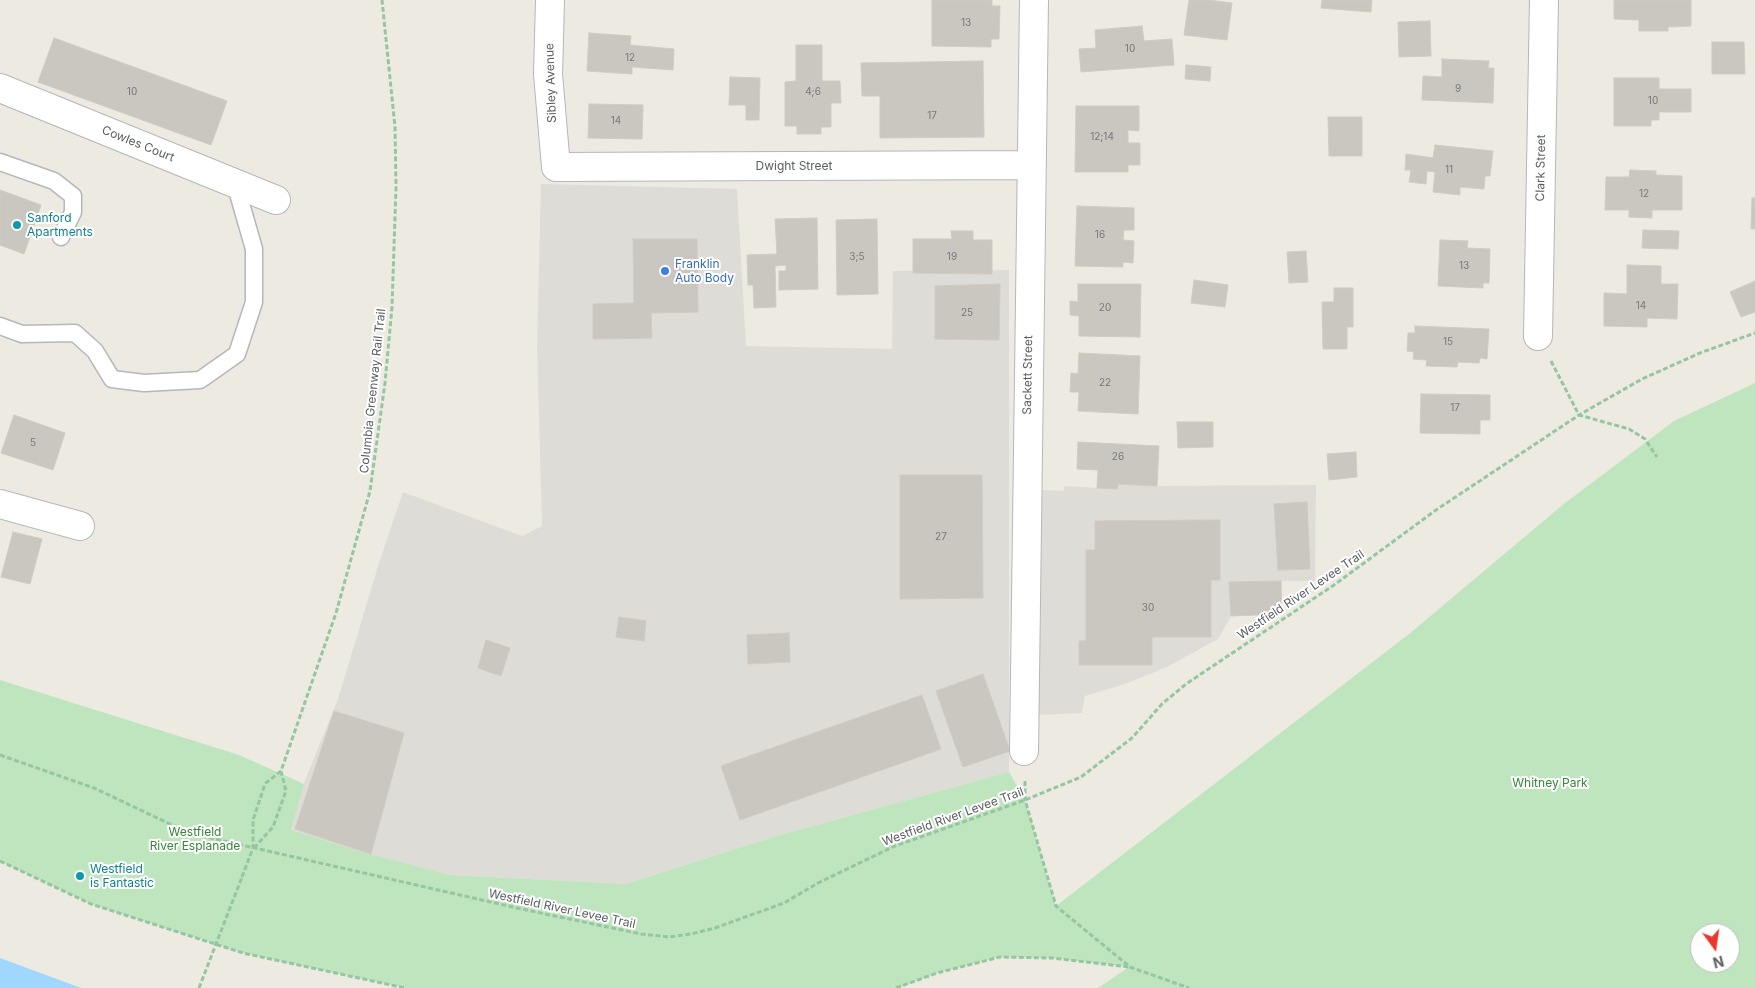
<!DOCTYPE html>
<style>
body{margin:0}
#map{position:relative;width:1755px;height:988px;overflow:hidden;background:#edeae1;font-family:Inter,sans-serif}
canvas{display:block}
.north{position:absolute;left:1690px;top:923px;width:50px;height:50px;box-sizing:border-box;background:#fff;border:1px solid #bdbfc0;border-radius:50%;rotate:166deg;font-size:14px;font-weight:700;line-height:20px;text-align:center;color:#5a5e62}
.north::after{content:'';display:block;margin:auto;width:18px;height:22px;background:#e8372c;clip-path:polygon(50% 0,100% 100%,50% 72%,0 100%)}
</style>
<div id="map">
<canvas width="1755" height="988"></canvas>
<div class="north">N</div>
</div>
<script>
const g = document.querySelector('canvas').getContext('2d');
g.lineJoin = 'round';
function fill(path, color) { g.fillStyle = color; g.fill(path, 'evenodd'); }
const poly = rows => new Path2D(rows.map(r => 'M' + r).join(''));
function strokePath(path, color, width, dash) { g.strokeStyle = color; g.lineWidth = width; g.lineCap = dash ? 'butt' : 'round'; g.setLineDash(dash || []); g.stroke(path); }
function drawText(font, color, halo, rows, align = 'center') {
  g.font = font + ' Inter,sans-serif'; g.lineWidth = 4; g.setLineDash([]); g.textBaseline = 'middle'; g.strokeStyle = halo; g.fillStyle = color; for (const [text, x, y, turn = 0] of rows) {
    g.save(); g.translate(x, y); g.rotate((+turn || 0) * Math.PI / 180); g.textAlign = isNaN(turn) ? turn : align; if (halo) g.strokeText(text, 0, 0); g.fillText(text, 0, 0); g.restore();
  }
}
fill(poly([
 [541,184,737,189,746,346,892,349,893,271,1009,270,1009,772,773,837,626,884,450,875,357,852,291,830,304,783,338,699,379,563,403,492,522,536,542,526,537,346],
 [1118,484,1157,486,1316,485,1315,581,1281,581,1282,614,1231,616,1218,639,1167,667,1125,684,1085,696,1082,713,1039,715,1042,490,1064,491,1064,486,1117,489]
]), '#dedcd6');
fill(poly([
 [1755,383,1755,988,1098,988,1129,967,1052,958,1000,957,937,973,898,988,405,988,243,953,91,904,0,861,0,680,239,755,304,784,291,830,358,851,450,875,626,884,773,837,1009,772,1025,800,1056,906,1409,634,1565,503,1674,421],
 [1700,933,1730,933,1730,963,1700,963]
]), '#bee5bd');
fill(poly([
 [0,958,81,988,0,988]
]), '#9fd7ff');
const building = poly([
 [932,0,992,0,992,6,1000,6,999,39,991,39,991,47,932,46,932,0],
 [1189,0,1208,0,1232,3,1227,40,1184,35,1189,0],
 [1322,0,1372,0,1371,12,1321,8,1322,0],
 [1614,0,1691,0,1691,26,1668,27,1668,31,1639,31,1639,20,1614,19,1614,0],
 [1430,21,1431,56,1399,57,1398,22,1430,21],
 [1142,26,1144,41,1172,39,1174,65,1081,72,1079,49,1096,48,1095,30,1142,26],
 [589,33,631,36,630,45,674,49,673,70,632,67,632,74,587,71,589,33],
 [54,38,227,101,211,145,38,82,54,38],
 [1712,42,1744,42,1745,74,1712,74,1712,42],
 [796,45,822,45,822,81,840,81,841,103,831,103,831,127,821,127,821,134,797,134,797,126,785,126,785,82,796,81,796,45],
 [1442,59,1489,61,1488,68,1494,68,1493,103,1422,100,1423,76,1442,77,1442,59],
 [983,61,984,137,880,138,880,96,862,96,861,63,983,61],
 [1186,65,1211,67,1210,81,1185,79,1186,65],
 [730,77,760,78,759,120,746,120,746,105,729,105,730,77],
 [1614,78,1659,78,1659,89,1691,89,1691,112,1659,112,1659,120,1651,120,1651,126,1614,126,1614,78],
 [589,104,643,105,642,139,588,138,589,104],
 [1076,106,1139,106,1139,131,1128,130,1128,143,1140,143,1140,165,1128,165,1128,172,1075,172,1076,106],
 [1328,117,1362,117,1362,156,1329,156,1328,117],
 [1435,145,1493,151,1490,176,1485,176,1484,189,1460,187,1460,195,1433,192,1435,172,1427,171,1426,184,1409,182,1411,170,1405,170,1406,154,1433,158,1435,145],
 [1630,170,1656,171,1656,175,1682,176,1682,210,1652,210,1652,218,1629,217,1629,210,1605,210,1606,177,1629,177,1630,170],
 [0,190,41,205,24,254,0,245,0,190],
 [1752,198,1755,198,1755,229,1751,229,1752,198],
 [1077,206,1134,208,1134,230,1124,230,1123,240,1134,241,1133,263,1123,262,1123,267,1075,266,1077,206],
 [817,218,818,289,779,290,779,271,786,271,786,265,775,266,776,307,754,308,753,285,748,285,747,255,777,254,775,219,817,218],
 [877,219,878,294,837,295,836,220,877,219],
 [1643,230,1679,231,1678,249,1642,248,1643,230],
 [951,231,973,231,973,240,992,240,992,274,913,273,913,239,952,239,951,231],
 [633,239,697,239,698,312,651,313,652,338,593,339,593,304,634,303,633,239],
 [1440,240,1468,241,1467,248,1490,249,1489,283,1483,283,1483,288,1438,286,1440,240],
 [1306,251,1308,282,1289,283,1287,252,1306,251],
 [1627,265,1661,266,1661,284,1678,284,1677,319,1647,318,1647,327,1604,326,1604,293,1627,294,1627,265],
 [1194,280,1228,285,1225,307,1191,303,1194,280],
 [1755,281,1755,312,1741,317,1730,292,1755,281],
 [1000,284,999,340,935,339,935,286,1000,284],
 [1078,284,1141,284,1140,337,1079,336,1079,316,1070,315,1070,301,1078,302,1078,284],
 [1334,288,1353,288,1353,327,1347,327,1347,349,1323,349,1322,302,1334,302,1334,288],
 [1415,326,1489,329,1487,359,1480,358,1479,363,1458,362,1457,367,1426,366,1427,360,1413,359,1414,352,1407,351,1408,333,1415,333,1415,326],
 [1079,353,1140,356,1138,414,1078,411,1079,392,1070,392,1071,373,1078,374,1079,353],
 [1421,394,1490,395,1490,420,1480,420,1480,434,1420,433,1421,394],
 [14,415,65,433,53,470,1,453,14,415],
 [1177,422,1213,422,1213,447,1178,448,1177,422],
 [1078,442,1159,446,1157,486,1118,484,1117,489,1097,488,1098,470,1077,469,1078,442],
 [1356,452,1357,477,1329,480,1327,454,1356,452],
 [900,475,982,475,983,598,900,599,900,475],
 [1307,502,1310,569,1278,570,1274,504,1307,502],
 [1220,520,1220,580,1211,580,1211,637,1152,637,1152,665,1079,665,1079,641,1086,641,1086,550,1095,550,1095,521,1220,520],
 [13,532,42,539,30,584,1,577,13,532],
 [1281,581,1282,614,1231,616,1229,582,1281,581],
 [619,617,646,621,644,641,616,637,619,617],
 [789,633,790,662,748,664,747,635,789,633],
 [486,640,510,648,501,676,478,668,486,640],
 [983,674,1010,751,963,767,936,691,983,674],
 [922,695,941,749,740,820,721,766,922,695],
 [334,711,404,733,371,854,295,829,334,711]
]);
fill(building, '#cac6c0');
strokePath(building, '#d1cbc0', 1);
const service = poly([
 [0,162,54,181,73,196,73,212,61,237],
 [0,326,22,334,75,333,95,351,112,379,144,383,200,380,237,354,254,302,254,249,235,183]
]);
const minor = poly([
 [550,0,548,74,556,167,1031,165],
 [0,88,276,200],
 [1538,336,1544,0],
 [0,504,80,526],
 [1024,751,1034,0]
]);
strokePath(service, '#b4b7bc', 19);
strokePath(minor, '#b4b7bc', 30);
strokePath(poly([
 [1551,361,1579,415,1629,429,1645,439,1657,457],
 [0,755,94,788,189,833,517,908,641,934,669,937,691,934,715,928,784,903,818,883,895,846,1025,800,1081,777,1132,738,1162,704,1186,684,1334,585,1436,510,1579,415,1642,379,1700,353,1755,333],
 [1025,781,1025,800,1056,906,1130,967,1189,988],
 [254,848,273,827,286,791,281,771],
 [0,861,91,904,243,953,405,988],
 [242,877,253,848,253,820,264,787,266,783,281,771,336,613,370,491,385,383,392,307,396,187,395,127,382,0],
 [896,988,937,973,1000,957,1052,958,1129,967]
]), '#96c5a2', 3, [5, 2.5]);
strokePath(service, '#fff', 16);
strokePath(minor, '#fff', 28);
strokePath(poly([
 [199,988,242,877]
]), '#96c5a2', 3, [5, 2.5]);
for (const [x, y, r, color] of [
 [17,225,5,"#0f9aa8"],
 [665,271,5,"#3f7fe0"],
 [80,876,5,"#0f9aa8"]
]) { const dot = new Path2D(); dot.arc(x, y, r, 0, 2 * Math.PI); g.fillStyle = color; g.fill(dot); strokePath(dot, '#fff', 2); }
drawText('10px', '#76787a', null, [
 ["13",966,23],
 ["10",1130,49],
 ["12",630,58],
 ["9",1458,89],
 ["10",132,92],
 ["4;6",813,92],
 ["10",1653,101],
 ["17",932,116],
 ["14",616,121],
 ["12;14",1102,137],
 ["11",1449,170],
 ["12",1644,194],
 ["16",1100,235],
 ["3;5",857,257],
 ["19",952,257],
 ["13",1464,266],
 ["14",1641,306],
 ["20",1105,308],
 ["25",967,313],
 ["15",1448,342],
 ["22",1105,383],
 ["17",1455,408],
 ["5",33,443],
 ["26",1118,457],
 ["27",941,537],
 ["30",1148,608]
]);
drawText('12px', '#5a5e62', '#fff', [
 ["Sibley Avenue",551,83,-92],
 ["Cowles Court",138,144,22],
 ["Dwight Street",794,166],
 ["Clark Street",1541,168,-89],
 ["Sackett Street",1028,375,-89],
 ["Columbia Greenway Rail Trail",373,391,-84],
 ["Westfield River Levee Trail",1301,595,-34],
 ["Westfield River Levee Trail",953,817,-20],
 ["Westfield River Levee Trail",562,909,12]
]);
drawText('12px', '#0d838f', '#fff', [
 ["Sanford",27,218],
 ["Apartments",27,232],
 ["Westfield",90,869],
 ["is Fantastic",90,883]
], 'left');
drawText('12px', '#366cbe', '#fff', [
 ["Franklin",675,264],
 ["Auto Body",675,278]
], 'left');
drawText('12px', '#358637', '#fff', [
 ["Whitney Park",1550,783],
 ["Westfield",195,832],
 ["River Esplanade",195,846]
]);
</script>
